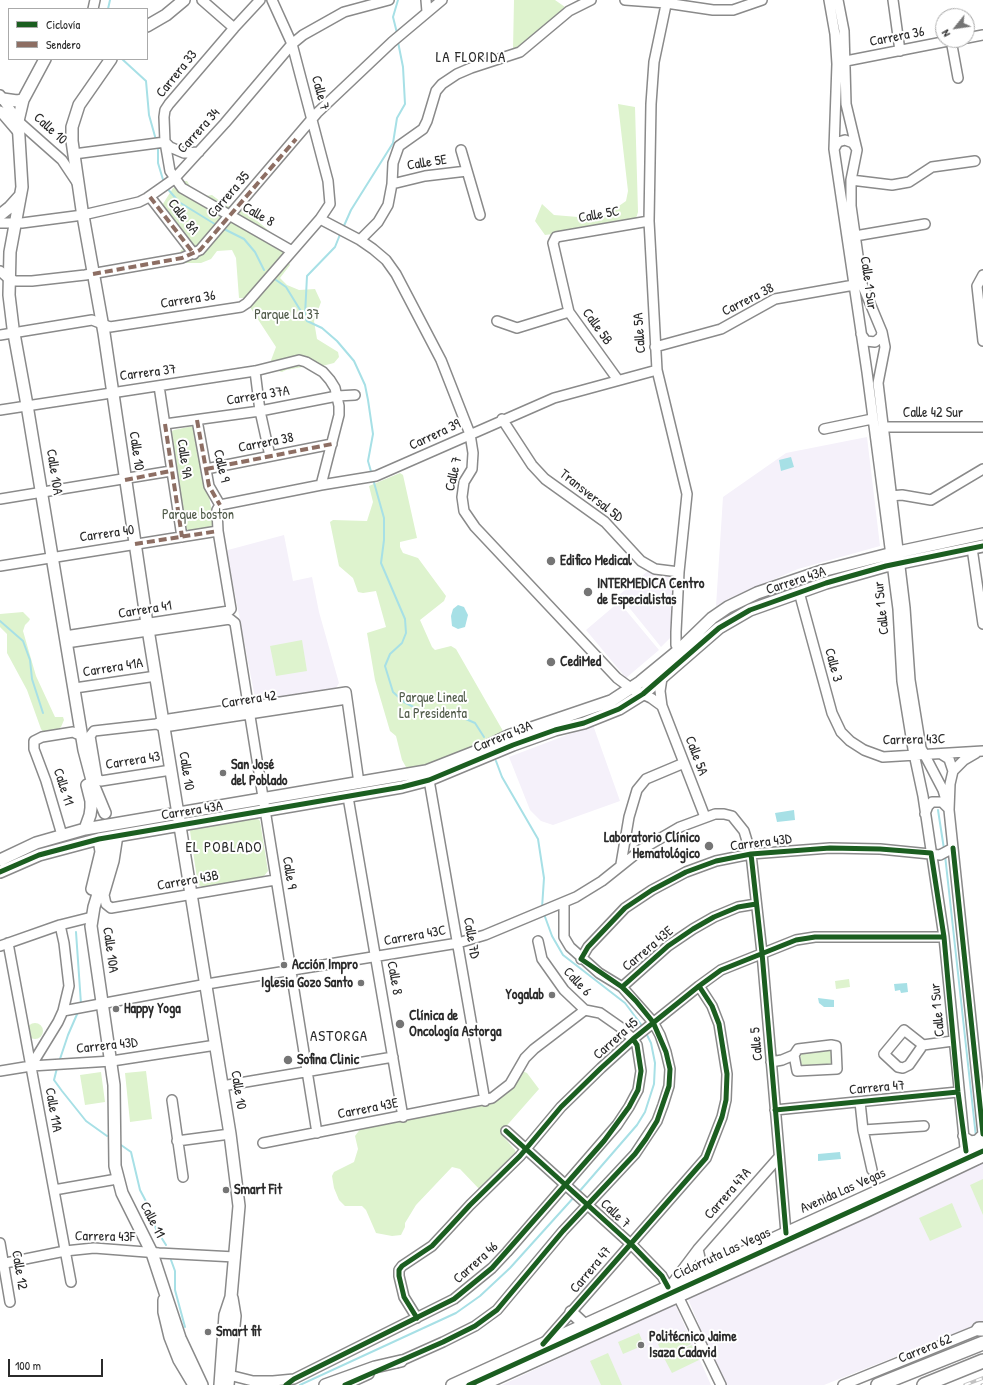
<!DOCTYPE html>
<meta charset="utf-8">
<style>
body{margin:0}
#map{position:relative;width:983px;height:1385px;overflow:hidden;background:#fff;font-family:"Patrick Hand",sans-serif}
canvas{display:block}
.legend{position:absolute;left:8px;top:8px;width:140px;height:52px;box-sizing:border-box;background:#fff;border:1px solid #aaa;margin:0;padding:5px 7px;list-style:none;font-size:12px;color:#2b2b2b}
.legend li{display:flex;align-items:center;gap:8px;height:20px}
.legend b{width:20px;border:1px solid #aaa}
.north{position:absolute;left:935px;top:8px;width:40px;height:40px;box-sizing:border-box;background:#fff;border:1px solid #aaa;border-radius:50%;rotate:240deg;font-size:11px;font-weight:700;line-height:16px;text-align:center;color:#2b2b2b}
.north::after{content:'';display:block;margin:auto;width:14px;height:18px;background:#757575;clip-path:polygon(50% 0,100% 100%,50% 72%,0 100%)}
.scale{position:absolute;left:8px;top:1359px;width:95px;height:18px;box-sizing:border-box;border:2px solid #2b2b2b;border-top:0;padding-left:5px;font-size:12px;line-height:14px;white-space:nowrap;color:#2b2b2b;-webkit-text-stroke:3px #fff;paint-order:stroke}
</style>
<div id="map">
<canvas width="983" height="1385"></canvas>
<ul class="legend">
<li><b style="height:5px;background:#1b5e20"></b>Ciclovía</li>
<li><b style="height:5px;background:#8d6e63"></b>Sendero</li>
</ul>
<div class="north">N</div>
<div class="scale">100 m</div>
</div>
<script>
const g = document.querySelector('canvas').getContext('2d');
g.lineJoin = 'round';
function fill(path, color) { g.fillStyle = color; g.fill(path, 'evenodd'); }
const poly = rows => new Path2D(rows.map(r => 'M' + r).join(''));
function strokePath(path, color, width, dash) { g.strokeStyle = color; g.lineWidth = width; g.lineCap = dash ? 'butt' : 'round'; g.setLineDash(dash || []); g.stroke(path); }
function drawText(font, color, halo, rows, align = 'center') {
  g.font = font + ' "Patrick Hand",sans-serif'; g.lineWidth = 4; g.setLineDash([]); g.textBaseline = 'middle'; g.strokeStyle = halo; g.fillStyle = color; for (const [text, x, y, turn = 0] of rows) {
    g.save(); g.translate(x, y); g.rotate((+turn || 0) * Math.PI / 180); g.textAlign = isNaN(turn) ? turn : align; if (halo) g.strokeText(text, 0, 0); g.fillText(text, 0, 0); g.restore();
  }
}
fill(poly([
 [867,437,880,546,798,569,728,599,716,606,723,497,786,453],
 [284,535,293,581,312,577,319,612,339,683,334,691,256,703,227,553,228,550],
 [648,571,676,575,673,635,661,647,619,595],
 [619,602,659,650,626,678,586,630],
 [593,725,620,801,553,825,541,821,530,810,509,757],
 [983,1163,983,1322,824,1385,727,1385,715,1363,688,1299],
 [675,1304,711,1385,502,1385]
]), '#f5f1fa');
fill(poly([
 [514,0,555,0,565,7,526,44,513,50],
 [618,104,635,107,638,212,636,219,617,225,545,235,535,221,542,204,554,215,578,217,606,215,626,201,628,191],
 [183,181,187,181,193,191,206,196,212,195,225,205,247,212,283,243,283,250,290,265,280,278,287,285,299,290,315,289,321,302,314,321,317,339,338,352,339,357,334,363,322,366,313,365,286,370,282,372,274,370,270,363,276,347,244,298,239,298,236,258,232,250,217,251,211,259,201,263,183,263,179,255,181,250,187,248,161,207,173,188],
 [193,426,195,427,215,527,189,532,184,524,170,432,174,430],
 [400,473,403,475,417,538,400,542,400,547,403,553,418,558,446,596,444,601,420,620,432,647,435,650,451,646,456,649,503,731,496,737,432,764,412,769,406,767,402,760,396,736,390,731,375,680,367,633,386,627,376,591,363,593,358,592,353,578,339,566,330,522,333,520,367,521,373,502,369,486],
 [23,612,30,619,29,621,25,625,23,631,36,676,55,717,63,717,64,720,61,727,54,732,44,733,41,729,27,690,7,653,7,634,0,627,0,614],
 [302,640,307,671,276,676,270,646],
 [256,817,260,821,268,871,264,876,203,887,198,885,190,831,194,827],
 [849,979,850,987,836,989,835,981],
 '27 1031a8 8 0 1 1 16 0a8 8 0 1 1-16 0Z',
 [833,1050,834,1066,802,1069,800,1053],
 [146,1071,152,1119,130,1122,125,1073],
 [522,1071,527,1073,539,1089,502,1131,502,1135,515,1150,516,1155,482,1192,460,1169,452,1167,416,1205,405,1223,405,1227,401,1235,392,1236,376,1233,366,1210,362,1206,345,1206,339,1200,334,1188,332,1176,334,1172,354,1162,358,1149,355,1136,361,1128,479,1105],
 [101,1072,105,1102,85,1105,80,1075],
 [983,1179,983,1215,970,1185],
 [952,1203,962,1227,930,1241,919,1218],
 [685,1331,691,1344,664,1357,658,1344],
 [639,1333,644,1345,623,1354,618,1342],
 [692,1345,699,1360,672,1373,664,1358],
 [608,1353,622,1385,601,1385,590,1361]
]), '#def3ce');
fill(poly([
 [791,457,794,467,781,471,779,460],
 [458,605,464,607,468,615,465,627,458,629,452,626,451,616,453,609],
 [794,810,795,820,777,822,775,813],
 [907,983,908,992,901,993,900,990,895,991,894,984],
 [818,998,834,1000,834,1007,824,1007,819,1003],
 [840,1152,841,1159,818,1161,818,1154]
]), '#a7e0e6');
strokePath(poly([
 [108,9,110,0],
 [397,33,393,17,398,0],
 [122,59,146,81,149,115,156,140],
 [158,146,158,163,164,183],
 [166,187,179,202,218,226],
 [222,228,244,239,255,252,264,270],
 [343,228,351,210,393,143,397,118,405,104,403,67,398,42],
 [276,280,286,287,307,321,322,328,337,341,354,361,365,385,368,400,373,434,368,461,372,475],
 [305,315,307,276,335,247,341,232],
 [373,479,384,518,384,540,381,563,405,619,406,633,402,643,390,654,385,666,393,692,404,702,421,711,459,716,475,723,484,737],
 [0,621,23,641,30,660,32,679,43,713],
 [496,761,502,777,538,839,544,878,542,908],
 [938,810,944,849],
 [945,855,976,1137],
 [544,914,552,936,563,955,625,1003,643,1027],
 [76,932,81,1004],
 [59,1062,68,1035,78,1012],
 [57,1068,54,1080,62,1091,86,1121,107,1136],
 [121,1145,131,1152,140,1190,150,1209,156,1229,166,1245],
 [578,1193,637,1125,645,1112,654,1084,655,1063,651,1043,646,1033],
 [171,1260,175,1271,175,1290,185,1327],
 [300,1385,456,1313,480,1296,510,1268,575,1196]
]), '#a7e0e6', 2);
const minor = poly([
 [202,0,234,28],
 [260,0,234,28,169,104,165,110,164,117,165,142,170,171,182,188,292,251],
 [426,0,427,12],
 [625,0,666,3,713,10,733,10,762,0],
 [667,0,654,62,651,104,649,221,657,370,687,494,679,572,676,632,676,645,683,655],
 [829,0,835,34,837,64,834,149,867,372,898,609,902,681,913,749,923,796,944,937,965,1148,966,1151,978,1159],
 [838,0,844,31,846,104,857,150,851,180,851,206,862,284,882,332,885,347,878,383,905,608,910,680,921,748,943,790,949,810],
 [893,0,900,51],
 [93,9,95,0],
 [967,38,983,35],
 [951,40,958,78],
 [846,61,953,40],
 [0,95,18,121,62,160,78,184],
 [0,111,18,132],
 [165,142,170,147,184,153,199,152],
 [834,149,838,142,845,140,853,143,856,148],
 [461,150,480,215],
 [74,154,165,142],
 [851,180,892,185,909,182,932,167,975,161],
 [392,184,425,176,467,171],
 [150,197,194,254],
 [320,219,360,240,373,249,386,260,396,274,441,360,470,434,473,453,472,469,464,482,462,497,464,511,475,527,617,678,632,689,651,698,662,706],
 [0,223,22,223,83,215,139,202,147,198,174,179,225,123,292,44,303,35,344,12,389,0],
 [855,236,925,224],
 [360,240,378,222,388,205,392,184,393,163,399,146,423,129,427,121,436,91,442,84,457,74,471,68,520,52,569,11,591,0],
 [0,271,8,278,15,281,32,281,85,275,182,258,200,250,317,113,392,42,442,0],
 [983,275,977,286,983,341],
 [497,321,517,328,569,312],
 [861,334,866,341,875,342,881,337,882,332],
 [0,335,92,320,110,327,241,307,247,303,320,219,330,204,328,181,292,44,272,0],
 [655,347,721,329,775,299,854,285],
 [255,371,260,411,270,456],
 [618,380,569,312,553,243,556,237,649,221],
 [159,386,182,537],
 [0,410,255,371,299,360,306,362,323,372,330,380,335,388,339,406,339,415,321,485],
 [502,419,532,465,545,479,605,522,641,561,655,569,679,572],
 [165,424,260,411,337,396,355,395],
 [883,427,983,427],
 [824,429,872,419],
 [206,469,332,444],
 [890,496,902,495,931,500,983,469],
 [0,499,171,471],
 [220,505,321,485,376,476,554,398,657,370],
 [972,548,983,624],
 [0,566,218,531],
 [799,592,832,713,841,732,850,741,864,750,883,757,983,751],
 [65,636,229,611,231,609,218,531,217,510,220,505,209,486,197,420],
 [66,643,230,619,235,623,317,1133],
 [662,678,660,691,662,706,705,817],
 [75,688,156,676],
 [159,725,164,727,347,699],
 [941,754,949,759,953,771,950,784,949,810,983,1134],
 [171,770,101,781,97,778,90,736,94,731,156,724,169,719,346,692,359,783],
 [953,771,964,760,976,753],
 [429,780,485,1101],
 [348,797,403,1117],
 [925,814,928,806,932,802,942,802,948,808],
 [62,835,46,781,34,749,34,741,42,737,73,732,77,734],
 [118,835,114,861,104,895,106,904,111,908,275,880],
 [621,864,629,817,637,790,646,779,684,763],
 [8,943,71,1282],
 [0,946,60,925,88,918],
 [581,959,588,947,625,908,652,890,686,872,716,861,751,854,830,848,880,849,940,855,953,848],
 [622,987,668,946,693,929,714,917,738,907,756,904],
 [63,1011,207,984,458,943,485,935,576,897,602,881,642,849,680,827,715,814,724,814,732,816,744,831,751,854,762,953,786,1233],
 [831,1045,836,1046,837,1069,797,1071,794,1055,798,1049,831,1045],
 [923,1045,904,1030,884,1054,898,1067,903,1068,909,1065,923,1045,953,1041],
 [771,1062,782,1060,794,1055],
 [31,1066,58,1022,63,1011,69,986,64,943,60,925],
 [0,1071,31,1066,112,1061,216,1045],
 [222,1086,393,1057],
 [172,1100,183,1177],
 [860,1102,863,1130,872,1170],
 [775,1110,958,1092],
 [863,1130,924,1126],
 [506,1131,633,1246,662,1276,668,1287],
 [963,1136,971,1141,977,1140,983,1134],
 [177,1141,230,1134],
 [263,1143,492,1098,510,1084,525,1058,534,1049,585,1010],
 [54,1190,117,1179],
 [0,1243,10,1302],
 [698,1249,701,1262,709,1268],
 [0,1264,65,1251,94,1248,159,1253,235,1257],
 [671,1285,698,1249,779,1157],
 [678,1296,721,1385],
 [417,1318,404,1297,399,1276,399,1270,402,1266,432,1246,447,1230,470,1205,520,1156,561,1107,601,1068,633,1039,699,986,721,970,796,940,815,937,944,937],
 [545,1342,706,1158,722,1117,726,1100,727,1074,719,1024,712,1006,699,986],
 [396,1363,443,1342,475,1326,497,1310,563,1231,635,1154,657,1121,663,1105,669,1086,670,1069,666,1052,660,1035,653,1022,622,987,599,973,570,947,564,937,564,903],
 [229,1375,253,1381,273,1381,294,1379,454,1299,492,1268,507,1252,617,1125,629,1107,638,1090,641,1071,637,1045,633,1039,620,1027,600,1013,585,1010,564,990,542,959,538,941],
 [345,1385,369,1374],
 [843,1385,983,1328]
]);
const major = poly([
 [147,26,166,15,184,0],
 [45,59,23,100,18,121,22,187,10,252,9,295,13,328,27,405,84,750,93,784,105,813],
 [111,59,79,105,72,127,72,141,82,210,104,333,146,617,230,1134,239,1206,231,1297,225,1315,220,1385],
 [3,99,17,101,23,100],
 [0,215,10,207,19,197],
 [85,829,90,815,91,808,91,801,87,785],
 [110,844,109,858,94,907,91,926,114,1085,115,1166,122,1193,152,1253,180,1338,202,1385],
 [0,860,36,843,85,829,426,771,477,751,508,736,611,701,640,682,679,650,712,618,728,607,757,593,822,571,889,554,983,534],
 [0,872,39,855,99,839,402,787,429,780,513,745,555,730,584,723,619,709,643,694,719,628,750,610,826,583,886,566,983,546],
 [92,889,101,852,99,839],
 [164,1300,164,1312,170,1337,179,1360,194,1385],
 [571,1312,585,1325],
 [228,1385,235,1316,232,1298],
 [325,1385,375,1367,401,1361],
 [452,1385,983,1143],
 [482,1385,867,1211,983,1156]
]);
const highway = poly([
 [979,1329,983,1329],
 [878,1385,983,1343],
 [924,1385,983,1361]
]);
strokePath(minor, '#8a8a8a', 12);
strokePath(major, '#8a8a8a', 14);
strokePath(highway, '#8a8a8a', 16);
strokePath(minor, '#fff', 9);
strokePath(major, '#fff', 11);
strokePath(highway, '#fff', 13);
const rail = poly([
 [965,1385,983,1378],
 [982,1385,983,1385]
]);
strokePath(rail, '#c2c2c2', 3.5);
strokePath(rail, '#fff', 2, [6]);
strokePath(poly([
 [150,197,194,254],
 [93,274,182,258,200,250,296,139],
 [197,420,209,486,220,505],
 [165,424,182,537],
 [206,469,332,444],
 [125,480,171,471],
 [135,544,218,531]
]), '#8d6e63', 4, [8, 4]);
strokePath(poly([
 [953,848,983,1134],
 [751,854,762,953,786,1233],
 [0,872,39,855,99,839,402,787,429,780,513,745,555,730,584,723,619,709,643,694,719,628,750,610,826,583,886,566,983,546],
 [622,987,668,946,693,929,714,917,738,907,756,904],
 [775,1110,958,1092],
 [506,1131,633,1246,662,1276,668,1287],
 [417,1318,404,1297,399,1276,399,1270,402,1266,432,1246,447,1230,470,1205,520,1156,561,1107,601,1068,633,1039,699,986,721,970,796,940,815,937,944,937],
 [543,1344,706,1158,722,1117,726,1100,727,1074,719,1024,712,1006,699,986],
 [286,1385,294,1379,454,1299,492,1268,604,1141,629,1107,638,1090,641,1071,637,1045,633,1039],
 [345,1385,443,1342,475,1326,497,1310,563,1231,635,1154,646,1139,657,1121,669,1086,670,1069,666,1052,653,1022,636,1001,622,987,581,959,588,947,625,908,652,890,686,872,716,861,751,854,830,848,880,849,931,853,944,937,958,1092,966,1151],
 [469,1385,983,1151]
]), '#1b5e20', 5);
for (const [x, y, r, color] of [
 [551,561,5,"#757575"],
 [588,592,5,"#757575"],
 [551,662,5,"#757575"],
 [223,773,4,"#757575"],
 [709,846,5,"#757575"],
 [284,965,4,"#757575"],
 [361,983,4,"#757575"],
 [552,995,4,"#757575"],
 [116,1009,4,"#757575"],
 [400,1024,5,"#757575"],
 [288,1060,5,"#757575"],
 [226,1190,4,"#757575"],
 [208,1332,4,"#757575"],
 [641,1345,4,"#757575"]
]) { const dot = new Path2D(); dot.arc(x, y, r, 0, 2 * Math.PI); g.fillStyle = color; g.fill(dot); strokePath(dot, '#fff', 1.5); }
drawText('14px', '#2b2b2b', '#fff', [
 ["Carrera 36",897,37,-11],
 ["Carrera 33",177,74,-51],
 ["Calle 7",320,93,75],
 ["Calle 10",50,129,42],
 ["Carrera 34",199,131,-48],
 ["Calle 5E",427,163,-9],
 ["Carrera 35",229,195,-49],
 ["Calle 8",258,215,30],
 ["Calle 5C",599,215,-10],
 ["Calle 8A",183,217,52],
 ["Calle 1 Sur",868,283,82],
 ["Carrera 36",188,300,-9],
 ["Carrera 38",748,300,-27],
 ["Calle 5B",597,327,54],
 ["Calle 5A",640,333,-94],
 ["Carrera 37",148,373,-7],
 ["Carrera 37A",258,396,-9],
 ["Calle 42 Sur",933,413],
 ["Carrera 39",435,435,-25],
 ["Carrera 38",266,443,-11],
 ["Calle 10",136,451,82],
 ["Calle 9A",184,459,82],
 ["Calle 9",221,466,77],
 ["Calle 10A",54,472,81],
 ["Calle 7",454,474,-77],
 ["Transversal 5D",591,496,38],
 ["Carrera 40",107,534,-8],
 ["Carrera 43A",796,581,-18],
 ["Calle 1 Sur",882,608,-96],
 ["Carrera 41",145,610,-9],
 ["Calle 3",833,665,75],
 ["Carrera 41A",113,668,-9],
 ["Carrera 42",249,700,-9],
 ["Carrera 43A",503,737,-22],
 ["Carrera 43C",914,740,-1],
 ["Calle 5A",696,756,69],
 ["Carrera 43",133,761,-9],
 ["Calle 10",186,771,81],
 ["Calle 11",63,787,72],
 ["Carrera 43A",192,811,-9],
 ["Carrera 43D",761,843,-7],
 ["Calle 9",289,873,81],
 ["Carrera 43B",188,881,-10],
 ["Carrera 43C",415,936,-10],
 ["Calle 7D",471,938,80],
 ["Carrera 43E",648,949,-40],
 ["Calle 10A",110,950,82],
 ["Calle 8",394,978,80],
 ["Calle 6",577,982,47],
 ["Calle 1 Sur",938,1010,-95],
 ["Carrera 45",616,1039,-42],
 ["Calle 5",757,1044,-95],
 ["Carrera 43D",107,1046,-6],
 ["Carrera 47",877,1088,-5],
 ["Calle 10",238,1090,81],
 ["Carrera 43E",368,1109,-11],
 ["Calle 11A",53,1110,80],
 ["Avenida Las Vegas",843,1191,-24],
 ["Carrera 47A",728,1194,-49],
 ["Calle 7",615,1214,43],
 ["Calle 11",152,1220,63],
 ["Carrera 43F",105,1237,1],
 ["Ciclorruta Las Vegas",722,1254,-25],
 ["Carrera 46",476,1263,-42],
 ["Calle 12",19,1270,80],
 ["Carrera 47",591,1270,-50],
 ["Carrera 62",925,1349,-22]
]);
drawText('14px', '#515b4a', '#fff', [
 ["Parque La 37",287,315],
 ["Parque boston",198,515],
 ["Parque Lineal",433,698],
 ["La Presidenta",433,714]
]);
drawText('bold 14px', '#2b2b2b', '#fff', [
 ["Edifico Medical",560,561],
 ["INTERMEDICA Centro",597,584],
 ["de Especialistas",597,600],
 ["CediMed",560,662],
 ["San José",231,765],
 ["del Poblado",231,781],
 ["Laboratorio Clínico",700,838,"right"],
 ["Hematológico",700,854,"right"],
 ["Acción Impro",292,965],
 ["Iglesia Gozo Santo",353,983,"right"],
 ["Yogalab",544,995,"right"],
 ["Happy Yoga",124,1009],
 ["Clínica de",409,1016],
 ["Oncología Astorga",409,1032],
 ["Sofina Clinic",297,1060],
 ["Smart Fit",234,1190],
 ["Smart fit",216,1332],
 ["Politécnico Jaime",649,1337],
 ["Isaza Cadavid",649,1353]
], 'left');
g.letterSpacing = '1px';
drawText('15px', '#2b2b2b', '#fff', [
 ["LA FLORIDA",471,58],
 ["EL POBLADO",224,848],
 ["ASTORGA",339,1037]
]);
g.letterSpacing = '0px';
</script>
